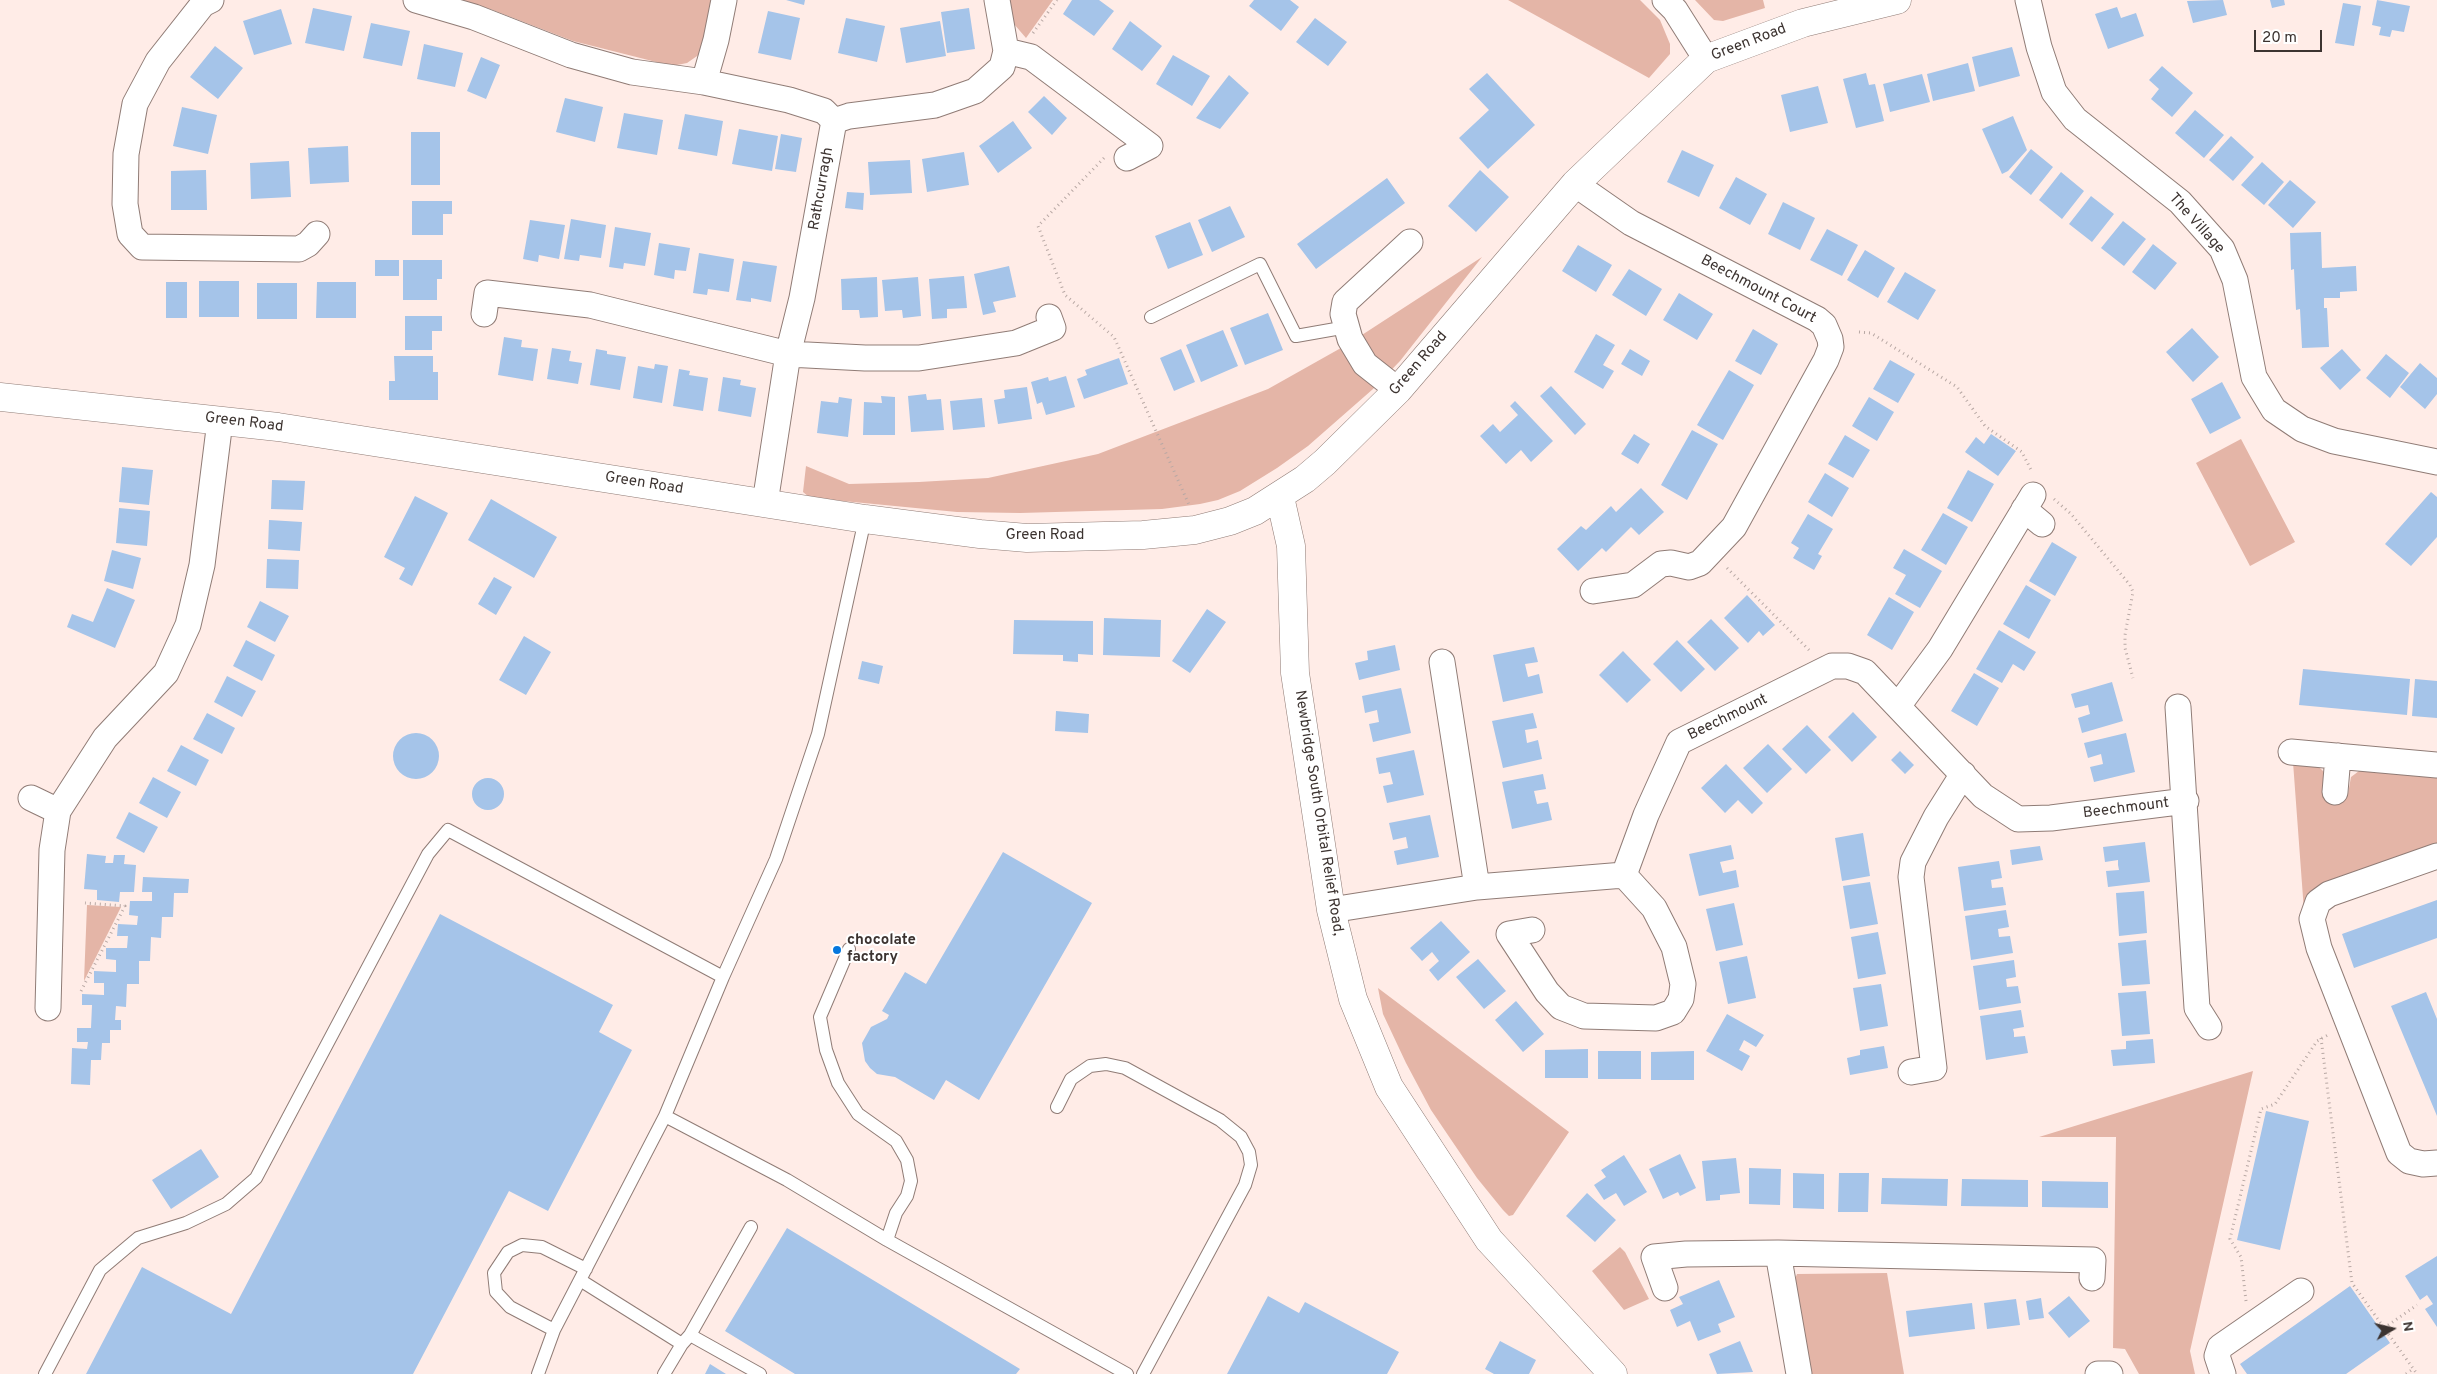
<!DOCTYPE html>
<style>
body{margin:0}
#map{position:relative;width:2437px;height:1374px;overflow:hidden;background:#ffece7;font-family:Overpass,sans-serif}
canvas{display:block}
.north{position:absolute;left:2367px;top:1304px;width:50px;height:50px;-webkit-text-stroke:4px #fff;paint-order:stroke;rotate:81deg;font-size:14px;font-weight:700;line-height:20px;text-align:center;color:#3c3330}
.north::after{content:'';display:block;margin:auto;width:18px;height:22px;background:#3c3330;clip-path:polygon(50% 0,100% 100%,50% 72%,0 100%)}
.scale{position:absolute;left:2254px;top:30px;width:68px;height:22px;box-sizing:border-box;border:2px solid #3c3330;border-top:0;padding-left:6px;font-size:15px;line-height:18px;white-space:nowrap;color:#3c3330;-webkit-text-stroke:4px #fff;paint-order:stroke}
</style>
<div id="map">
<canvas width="2437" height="1374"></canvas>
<div class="north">N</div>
<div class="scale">20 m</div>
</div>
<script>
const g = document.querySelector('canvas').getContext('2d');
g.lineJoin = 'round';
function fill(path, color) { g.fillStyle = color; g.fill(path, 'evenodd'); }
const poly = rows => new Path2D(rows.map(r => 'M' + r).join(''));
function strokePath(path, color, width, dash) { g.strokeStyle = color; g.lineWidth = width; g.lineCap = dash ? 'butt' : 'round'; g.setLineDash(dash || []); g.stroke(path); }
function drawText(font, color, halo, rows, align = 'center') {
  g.font = font + ' Overpass,sans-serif'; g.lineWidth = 4; g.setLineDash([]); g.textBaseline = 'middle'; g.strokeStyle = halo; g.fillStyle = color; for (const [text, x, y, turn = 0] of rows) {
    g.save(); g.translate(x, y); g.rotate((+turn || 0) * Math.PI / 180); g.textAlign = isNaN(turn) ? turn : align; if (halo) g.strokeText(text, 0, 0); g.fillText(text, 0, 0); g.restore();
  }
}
fill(poly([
 [459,0,713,0,700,54,687,63,672,66,573,41,490,9],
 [1006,0,1053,0,1026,38,1014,24],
 [1508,0,1640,0,1660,20,1670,44,1670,54,1649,78],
 [1695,0,1763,0,1765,8,1723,21,1714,20],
 [1482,257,1400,361,1373,389,1308,446,1277,468,1240,491,1218,500,1200,504,1162,509,1020,513,957,512,843,501,809,497,803,492,806,466,849,484,919,482,988,478,1098,454,1268,389,1348,344],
 [2241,439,2295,542,2250,566,2196,463],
 [2293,762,2315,764,2321,769,2327,775,2329,794,2348,794,2351,777,2363,768,2437,774,2437,844,2304,911],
 [87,905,121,907,84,981],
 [1378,988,1569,1132,1513,1215,1509,1216,1503,1210,1477,1178,1431,1110,1406,1063,1383,1014],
 [2253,1071,2190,1351,2195,1374,2139,1374,2125,1349,2113,1348,2116,1137,2039,1137],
 [1620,1247,1625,1252,1649,1299,1624,1310,1592,1271],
 [1887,1273,1904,1374,1811,1374,1793,1284,1797,1274]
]), '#e4b5a7');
fill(poly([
 [786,0,805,0,804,5],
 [1072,0,1099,0,1114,11,1094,36,1063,14],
 [1254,0,1290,0,1299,7,1281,31,1249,6],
 [2223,0,2227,15,2193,23,2187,1],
 [2270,0,2284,0,2285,5,2272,8],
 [2377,0,2410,6,2404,32,2392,30,2390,37,2379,35,2381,27,2372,25],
 [2343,3,2361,6,2354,46,2335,43],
 [2117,7,2121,18,2136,13,2144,36,2108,49,2095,14],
 [313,8,352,16,344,51,305,43],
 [969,8,975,49,947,53,941,12],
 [281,9,292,44,254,55,243,21],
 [768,11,800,18,791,60,758,53],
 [846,18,885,26,877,62,838,53],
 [1315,18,1347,42,1328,66,1296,42],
 [940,21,946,56,906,63,900,28],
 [1130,21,1162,46,1142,71,1112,49],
 [371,23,410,31,402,66,363,58],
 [424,44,463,53,455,87,417,79],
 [215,46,243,68,218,99,190,77],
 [2012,47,2020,76,1979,87,1972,57],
 [1173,55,1210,76,1192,106,1156,84],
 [481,57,500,65,486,99,467,91],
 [1968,63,1975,91,1933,101,1927,74],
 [2162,66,2193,93,2172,117,2151,99,2159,89,2149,80],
 [1487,73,1535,125,1488,169,1459,138,1489,110,1469,89],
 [1866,73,1869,85,1875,84,1884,121,1856,128,1843,79],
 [1922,74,1930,102,1890,112,1883,84],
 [1229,75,1249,93,1220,129,1196,118],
 [1818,86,1828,123,1790,132,1781,95],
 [1044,96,1067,118,1052,135,1028,112],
 [565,98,603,107,595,142,556,132],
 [182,107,217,115,208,154,173,146],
 [2195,110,2224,135,2204,158,2175,133],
 [624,113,663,120,657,155,617,148],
 [685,114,723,121,717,156,678,149],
 [2013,116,2027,150,2008,171,2002,174,1982,129],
 [1013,121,1032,148,998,173,979,146],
 [739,129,778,136,772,171,732,164],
 [411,132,440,132,440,185,411,185],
 [781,134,802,138,796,172,775,169],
 [2231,136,2254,157,2233,181,2209,160],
 [348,146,349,182,310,184,308,148],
 [2031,149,2053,167,2031,195,2009,177],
 [1682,150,1714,165,1699,197,1667,182],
 [964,152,969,185,927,192,922,159],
 [910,160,912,193,870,195,868,162],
 [289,161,291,197,251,199,250,163],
 [2262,162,2284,182,2264,205,2241,185],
 [206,170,207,210,171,210,171,171],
 [1480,170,1509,197,1476,232,1448,206],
 [2061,172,2084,191,2062,219,2039,200],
 [1736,177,1767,194,1750,225,1719,208],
 [1387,178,1405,203,1316,269,1297,244],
 [2290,180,2316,202,2293,228,2268,205],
 [847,192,864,193,863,210,845,208],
 [2091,196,2114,214,2092,242,2069,224],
 [412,201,452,201,452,214,443,214,443,235,412,235],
 [1783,202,1815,218,1800,250,1768,234],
 [1230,206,1245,237,1212,252,1198,220],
 [571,219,606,225,601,258,580,255,579,261,564,259],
 [530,220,565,225,559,259,539,255,538,262,523,259],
 [2123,221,2146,239,2124,266,2101,248],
 [1190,222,1203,255,1168,269,1155,236],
 [615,227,651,233,645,266,624,263,623,269,609,267],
 [1827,229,1858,245,1842,276,1810,260],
 [2321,232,2322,268,2356,266,2357,291,2340,292,2340,298,2324,298,2324,308,2327,308,2329,347,2302,348,2300,309,2296,310,2294,269,2291,270,2290,233],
 [659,243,690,248,686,271,675,270,674,279,654,275],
 [2153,244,2177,263,2155,290,2132,272],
 [1578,245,1612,265,1596,292,1562,271],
 [1865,250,1895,268,1878,298,1847,280],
 [699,253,734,259,729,292,708,289,707,295,693,293],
 [375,260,399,260,399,276,375,276],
 [403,260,442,260,442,279,437,279,437,300,403,300],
 [743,261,777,266,771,302,751,298,751,302,736,300],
 [1009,266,1016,297,993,302,996,312,983,315,974,274],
 [1629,269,1662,289,1646,316,1612,295],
 [1905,272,1936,290,1918,320,1887,302],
 [964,276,967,308,947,309,947,318,932,319,929,279],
 [877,277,878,317,860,318,859,310,842,310,841,279],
 [918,277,921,316,903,318,902,310,885,311,882,280],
 [199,281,239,281,239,317,199,317],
 [166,282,187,282,187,318,166,318],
 [317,282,356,282,356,318,316,318],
 [257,283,297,283,297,319,257,319],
 [1679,293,1713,314,1697,340,1663,320],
 [1268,313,1283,350,1245,365,1230,328],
 [405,316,442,316,442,331,432,331,432,350,405,350],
 [2192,328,2219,357,2193,382,2166,352],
 [1753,329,1778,344,1761,375,1735,361],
 [1223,330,1238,366,1201,382,1186,345],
 [1596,334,1615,345,1603,365,1614,371,1603,389,1574,372],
 [504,337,522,340,521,347,538,349,533,381,498,375],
 [552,348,571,351,569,361,582,363,578,384,547,379],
 [596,349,607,351,607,354,626,357,620,390,590,385],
 [1181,349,1195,382,1174,391,1160,358],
 [1630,349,1650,361,1642,376,1621,364],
 [2342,349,2361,370,2340,390,2320,368],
 [2386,354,2409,373,2390,398,2366,378],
 [394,356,433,356,433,372,438,372,438,400,389,400,389,381,395,381],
 [1119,358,1128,384,1084,399,1077,379,1087,375,1085,370],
 [1890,360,1915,374,1898,403,1873,389],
 [2420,363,2437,378,2437,394,2425,409,2400,387],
 [655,364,668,366,662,403,633,398,638,366,654,369],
 [679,369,690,371,689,375,708,378,703,411,673,406],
 [1729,370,1754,385,1723,440,1697,425],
 [1066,376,1075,407,1046,415,1042,402,1037,404,1031,382,1048,377,1049,381],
 [723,377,741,380,740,385,756,388,751,417,718,411],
 [2222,382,2241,418,2210,434,2191,399],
 [1551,386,1586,424,1575,435,1540,396],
 [1027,387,1032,419,998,424,994,400,1005,398,1004,390],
 [926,394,927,400,941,399,944,430,911,432,908,396],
 [881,396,895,397,895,435,863,435,864,402,882,403],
 [839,397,852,399,848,437,817,433,821,401,838,403],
 [1869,397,1894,412,1877,441,1852,426],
 [982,398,985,427,953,430,950,401],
 [1515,401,1553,441,1531,462,1521,450,1506,464,1480,436,1493,424,1500,432,1518,415,1510,406],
 [1692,430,1718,444,1687,500,1661,485],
 [1634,434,1650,444,1638,464,1621,454],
 [1991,434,2016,451,1998,476,1965,452,1976,437,1984,444],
 [1845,435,1870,450,1853,478,1828,464],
 [122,467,153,470,149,505,119,502],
 [1968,470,1994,484,1972,522,1947,508],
 [1825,473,1849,488,1832,517,1808,502],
 [272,480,305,481,303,510,271,509],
 [1641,488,1664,512,1639,535,1631,527,1606,552,1602,548,1578,571,1557,549,1581,526,1586,530,1611,506,1616,512],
 [2431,492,2437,497,2437,537,2411,566,2385,544],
 [415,496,448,513,412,586,399,579,405,568,384,557],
 [491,499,557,537,534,578,468,540],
 [119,508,150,511,147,546,116,543],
 [1943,513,1968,527,1946,565,1921,550],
 [1808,514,1833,529,1818,554,1822,556,1814,570,1793,558,1799,548,1791,543],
 [269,520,302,522,300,551,268,549],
 [2052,542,2077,557,2055,596,2029,581],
 [1904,549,1942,571,1920,608,1895,594,1906,575,1893,568],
 [112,550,141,558,133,589,104,581],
 [267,559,299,560,298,589,266,588],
 [494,577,512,587,496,615,478,604],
 [2026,585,2051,600,2029,639,2003,624],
 [107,588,135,600,115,648,67,627,72,614,93,622],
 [1747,595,1775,625,1763,636,1759,631,1748,643,1724,618],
 [1889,597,1914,612,1892,650,1867,635],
 [260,601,289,616,275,642,247,627],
 [1207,609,1226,622,1190,673,1172,661],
 [1104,618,1161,620,1160,657,1103,655],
 [1711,619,1739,648,1715,671,1687,642],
 [1014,620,1093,621,1093,655,1078,654,1078,662,1063,661,1063,655,1013,654],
 [1999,630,2036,652,2024,671,2013,664,2002,683,1976,669],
 [524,636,551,652,526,695,499,680],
 [246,640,275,655,262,681,233,666],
 [1677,640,1705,669,1681,692,1653,664],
 [1395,645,1400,670,1359,680,1355,663,1368,660,1367,651],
 [1534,647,1538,662,1525,664,1528,677,1539,674,1543,693,1503,702,1493,655],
 [1623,651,1651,680,1627,703,1599,675],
 [862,661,883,666,879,684,858,679],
 [2303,669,2410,679,2407,715,2299,705],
 [1974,673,1999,688,1977,726,1951,711],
 [227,676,256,691,242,717,214,702],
 [2415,679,2437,681,2437,718,2412,716],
 [2112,682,2123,721,2082,733,2078,718,2090,714,2089,710,2088,705,2075,708,2071,694],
 [1401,688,1411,733,1373,742,1369,724,1379,722,1377,710,1365,713,1362,696],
 [1056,711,1089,714,1088,733,1055,731],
 [1853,712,1877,737,1852,762,1828,737],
 [207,713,235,728,222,754,193,739],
 [1533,713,1537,728,1525,730,1527,743,1538,740,1542,759,1503,768,1492,721],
 [1807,725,1831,750,1806,774,1782,749],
 '393 756a23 23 0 1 1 46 0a23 23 0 1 1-46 0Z',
 [2126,733,2135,772,2094,782,2090,767,2103,764,2101,754,2088,758,2084,743],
 [1768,744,1792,769,1767,793,1743,768],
 [181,745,209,760,196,786,167,771],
 [1414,750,1424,795,1387,803,1383,786,1393,784,1390,772,1379,774,1376,758],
 [1900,751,1914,765,1905,774,1891,760],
 [1726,764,1763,803,1752,814,1738,800,1725,813,1701,788],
 [1543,774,1546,789,1534,791,1537,804,1548,802,1552,820,1512,829,1502,782],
 [153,777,181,792,167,818,139,803],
 '472 794a16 16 0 1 1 32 0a16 16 0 1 1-32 0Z',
 [129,812,158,827,144,853,116,838],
 [1430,815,1439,857,1397,865,1394,851,1408,848,1406,837,1393,840,1389,823],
 [1863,833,1870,876,1842,881,1835,838],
 [2145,842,2150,882,2108,887,2106,871,2119,870,2118,865,2118,860,2105,862,2103,847],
 [1731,845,1734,859,1720,862,1723,873,1736,870,1739,887,1699,896,1689,854],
 [2040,846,2043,860,2012,865,2010,850],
 [1003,852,1092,903,979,1100,946,1080,934,1100,895,1077,877,1074,870,1068,865,1061,862,1043,871,1027,887,1019,889,1015,882,1011,905,972,926,984],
 [87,854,106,856,105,863,113,863,114,855,125,855,124,864,136,865,134,892,120,892,119,902,97,900,97,890,84,889],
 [1999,861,2002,878,1991,880,1992,888,2003,887,2006,905,1964,911,1958,867],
 [143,877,189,879,188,893,174,893,173,917,162,917,161,938,151,937,150,961,139,961,139,984,127,984,126,1007,116,1006,115,1020,121,1020,121,1030,110,1030,110,1043,102,1043,101,1060,91,1060,90,1085,71,1084,72,1048,87,1049,88,1042,77,1042,77,1028,91,1028,92,1005,82,1005,82,994,104,995,104,983,94,983,94,971,116,972,116,960,106,959,106,948,127,948,128,936,117,936,118,924,137,925,138,916,129,915,130,901,152,901,152,892,142,892],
 [1870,882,1878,924,1850,929,1843,886],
 [2144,891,2147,933,2119,936,2116,893],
 [2437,900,2437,938,2354,968,2342,934],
 [1734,903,1743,945,1716,951,1706,909],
 [2006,910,2009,927,1998,929,1999,937,2010,936,2013,953,1971,960,1965,916],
 [440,914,613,1005,599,1032,632,1050,548,1211,509,1191,413,1374,86,1374,142,1267,231,1314],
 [1441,921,1470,952,1438,981,1429,970,1439,961,1432,952,1422,961,1410,948],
 [1878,932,1886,974,1858,979,1851,937],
 [2146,940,2150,984,2122,986,2118,943],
 [1747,956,1756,998,1728,1004,1719,962],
 [1478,959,1506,991,1484,1009,1456,977],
 [2014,960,2016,977,2006,979,2007,987,2018,986,2021,1003,1979,1010,1973,966],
 [1881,984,1888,1026,1860,1031,1853,988],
 [2146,991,2150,1034,2122,1036,2118,993],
 [2426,992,2437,1019,2437,1116,2391,1006],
 [1516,1001,1544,1034,1523,1052,1495,1020],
 [2021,1010,2024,1027,2013,1029,2014,1033,2014,1037,2025,1036,2028,1053,1986,1060,1980,1016],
 [1727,1014,1764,1035,1756,1047,1744,1040,1739,1050,1750,1056,1742,1071,1706,1051],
 [2153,1039,2155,1063,2113,1066,2111,1050,2126,1049,2126,1041],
 [1884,1046,1888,1068,1850,1075,1847,1058,1860,1055,1860,1050],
 [1588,1049,1588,1078,1545,1078,1545,1050],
 [1598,1051,1641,1051,1641,1079,1598,1079],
 [1694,1051,1694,1080,1651,1080,1651,1052],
 [2266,1111,2309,1121,2280,1250,2237,1240],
 [201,1149,219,1177,171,1209,152,1180],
 [1680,1154,1696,1188,1680,1196,1678,1192,1663,1199,1649,1169],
 [1624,1155,1647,1192,1624,1206,1616,1193,1604,1200,1594,1185,1606,1177,1601,1170],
 [1736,1158,1740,1193,1720,1195,1720,1200,1706,1201,1702,1161],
 [1749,1168,1781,1169,1780,1205,1749,1204],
 [1793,1173,1824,1174,1824,1209,1793,1208],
 [1839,1173,1869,1173,1868,1212,1838,1212],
 [1882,1178,1948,1179,1947,1206,1881,1204],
 [1962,1179,2028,1180,2028,1207,1961,1206],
 [2042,1181,2108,1182,2108,1208,2042,1207],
 [1587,1193,1616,1220,1595,1242,1566,1216],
 [787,1228,1020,1369,1016,1374,795,1374,725,1331],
 [2437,1256,2437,1327,2425,1309,2433,1304,2427,1295,2420,1300,2405,1276],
 [1719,1280,1735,1317,1718,1324,1721,1332,1698,1341,1690,1321,1677,1327,1670,1310,1683,1304,1679,1297],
 [2350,1286,2390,1343,2346,1374,2247,1374,2240,1364],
 [1268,1296,1299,1313,1305,1302,1399,1352,1387,1374,1227,1374],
 [2069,1296,2090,1321,2069,1338,2048,1313],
 [2041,1298,2044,1318,2029,1320,2026,1301],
 [2016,1299,2020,1325,1987,1329,1984,1303],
 [1972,1303,1975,1329,1909,1337,1906,1311],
 [1500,1341,1536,1360,1529,1374,1494,1374,1485,1369],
 [1740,1341,1753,1372,1717,1374,1709,1354],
 [710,1364,726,1374,705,1374]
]), '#a5c4e9');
const service = poly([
 [1151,317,1260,264,1296,336,1347,327],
 [849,949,820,1017,826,1050,838,1083,858,1114,896,1141,907,1160,911,1181,907,1196,896,1213,887,1240],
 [1057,1107,1071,1079,1090,1066,1106,1064,1125,1068,1220,1120,1241,1137,1249,1152,1251,1165,1245,1185,1143,1374],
 [665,1116,787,1180,887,1240,1127,1374],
 [580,1280,682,1344,690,1335,760,1374],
 [554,1330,510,1307,496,1292,494,1273,508,1252,522,1245,542,1247,586,1269],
 [690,1335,751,1227],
 [45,1374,100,1270,138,1238,186,1223,226,1204,256,1178,428,854,448,830,723,977],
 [538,1374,554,1330,665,1116,723,977,776,859,818,734,865,519],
 [664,1374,682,1344]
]);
const minor = poly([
 [211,0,203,4,158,61,135,104,126,154,125,204,130,234,142,247,299,249,308,244,317,234],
 [416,0,474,17,571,55,632,72,704,82,789,100,824,111,834,121],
 [1665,0,1675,10,1706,59],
 [2028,0,2039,47,2054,92,2075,119,2180,202,2222,249,2235,280,2254,377,2274,410,2302,429,2334,441,2437,462],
 [1006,51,1031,57,1150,146,1127,158],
 [704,82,716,40,724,0],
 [1575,184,1631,223,1817,319,1824,325,1830,339,1831,347,1826,360,1734,527,1700,563,1689,567,1671,563,1661,564,1633,585,1593,591],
 [484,314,487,293,590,305,788,354,865,358,919,358,1016,343,1053,328,1049,317],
 [1398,390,1365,364,1350,339,1343,314,1345,302,1410,242],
 [765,503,788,354,802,298,834,121,849,116,935,105,975,91,1002,67,1006,51,997,0],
 [2024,509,2042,524],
 [1442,662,1477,887],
 [1898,706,1940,649,2033,495],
 [2178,707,2197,1008,2209,1027],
 [2291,752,2437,765],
 [2335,792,2338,756],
 [31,798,58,811],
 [2437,856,2329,894,2318,902,2312,919,2319,948,2399,1153,2409,1161,2423,1164,2437,1163],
 [1331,910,1477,887,1624,875,1646,815,1679,742,1832,666,1848,666,1865,672,1983,796,2018,819,2051,818,2186,801],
 [1532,930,1509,934,1547,992,1561,1007,1584,1016,1656,1018,1673,1012,1681,999,1683,984,1674,947,1654,908,1624,875],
 [48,1008,52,850,58,811,105,738,166,673,188,625,202,565,220,421],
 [1911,1072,1934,1068,1911,877,1913,862,1936,817,1963,774],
 [1778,1253,1799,1374],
 [1665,1288,1654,1257,1686,1254,1778,1253,2093,1260,2092,1278],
 [2098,1374,2110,1374],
 [2223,1374,2217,1356,2220,1347,2301,1291]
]);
const tertiary = poly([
 [0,397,278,427,865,519,980,534,1027,538,1143,535,1195,530,1230,521,1255,511,1305,479,1325,462,1398,390,1575,184,1706,59,1803,23,1897,0],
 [1280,497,1291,546,1295,673,1331,910,1353,999,1389,1087,1489,1240,1613,1374]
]);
strokePath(service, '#907c76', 14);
strokePath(minor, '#907c76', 27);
strokePath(tertiary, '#907c76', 29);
strokePath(poly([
 [1033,33,1057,0],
 [1104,158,1038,226,1065,295,1114,337,1190,507],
 [1859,332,1871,333,1957,387,1985,426,2022,452,2032,472],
 [2054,499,2071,514,2130,585,2133,592,2125,635,2125,648,2133,678],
 [1727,568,1809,650],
 [81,991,125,906,85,903],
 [2321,1038,2352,1283,2417,1374],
 [2246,1301,2241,1257,2230,1239,2261,1109,2275,1104,2317,1041,2328,1035],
 [2384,1328,2417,1305],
 [2406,1374,2413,1369]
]), '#b8a8a4', 3, [1, 4]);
strokePath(service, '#fff', 12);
strokePath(minor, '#fff', 25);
strokePath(tertiary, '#fff', 28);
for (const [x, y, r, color] of [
 [837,950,5,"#0577de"]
]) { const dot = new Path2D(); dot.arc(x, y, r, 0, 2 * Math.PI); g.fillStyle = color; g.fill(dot); strokePath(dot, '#fff', 2); }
drawText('15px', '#3c3330', '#fff', [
 ["Green Road",1749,43,-21],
 ["Rathcurragh",822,189,-80],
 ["The Village",2196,224,48],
 ["Beechmount Court",1758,290,28],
 ["Green Road",1419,364,-49],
 ["Green Road",244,423,7],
 ["Green Road",644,484,9],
 ["Green Road",1045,536],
 ["Beechmount",1728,718,-26],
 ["Beechmount",2126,809,-7],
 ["Newbridge South Orbital Relief Road,",1318,813,81]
]);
drawText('bold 15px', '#3c3330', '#fff', [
 ["chocolate",847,941],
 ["factory",847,958]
], 'left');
</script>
